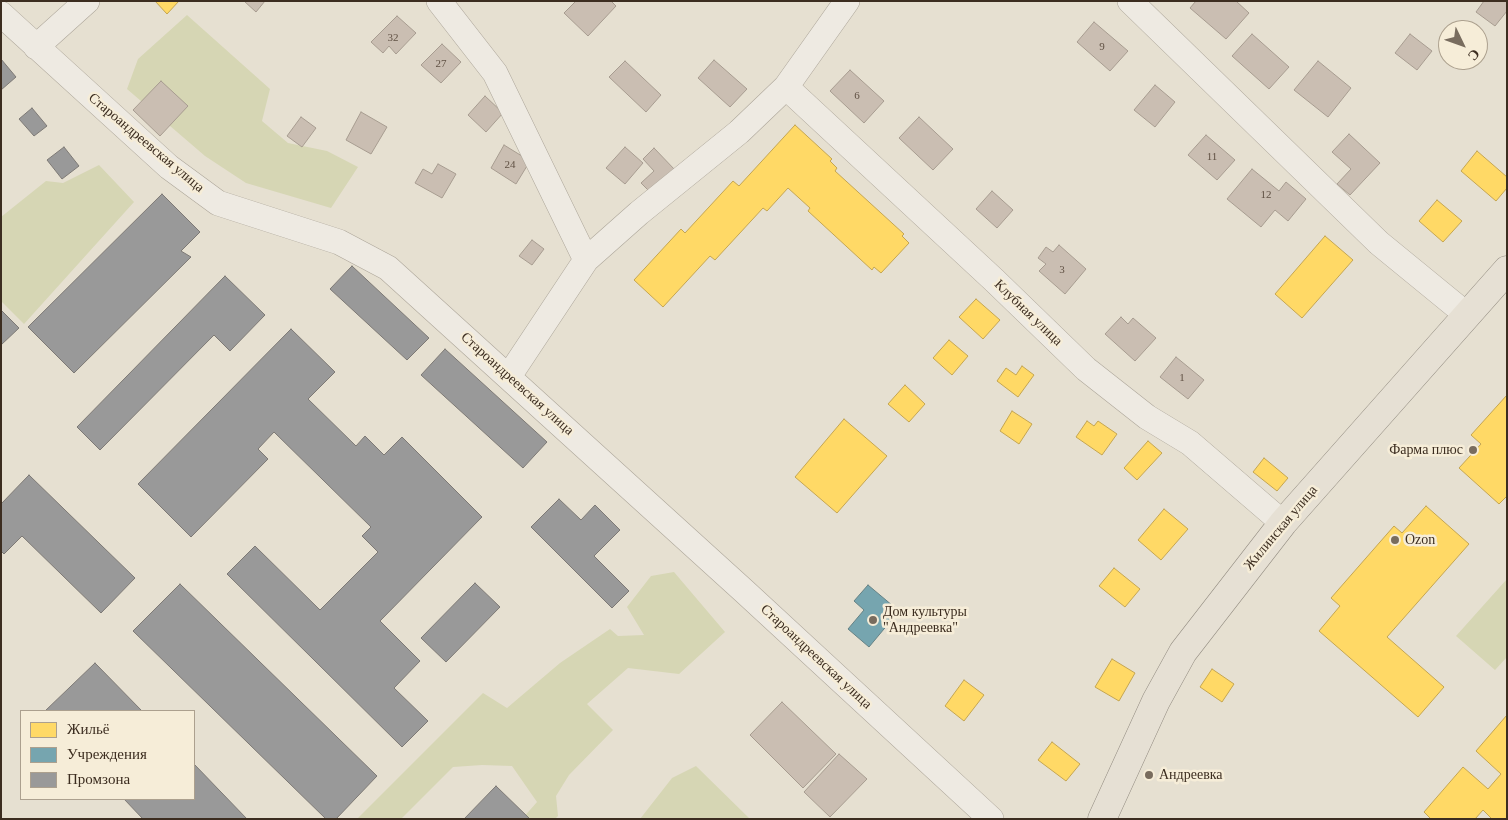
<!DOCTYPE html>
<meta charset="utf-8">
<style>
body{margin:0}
#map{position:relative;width:1508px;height:820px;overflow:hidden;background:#e6e0d1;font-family:"Times New Roman",serif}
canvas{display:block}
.frame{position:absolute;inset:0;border:2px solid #3c2d20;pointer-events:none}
.legend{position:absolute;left:20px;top:710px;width:175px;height:90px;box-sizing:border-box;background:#f6edd8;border:1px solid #aca08e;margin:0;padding:6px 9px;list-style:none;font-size:15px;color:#3c2d20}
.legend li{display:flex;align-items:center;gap:10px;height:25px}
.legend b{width:25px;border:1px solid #aca08e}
.north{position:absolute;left:1438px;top:20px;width:50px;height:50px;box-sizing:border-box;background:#f6edd8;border:1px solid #aca08e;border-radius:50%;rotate:132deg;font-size:14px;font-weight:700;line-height:20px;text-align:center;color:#3c2d20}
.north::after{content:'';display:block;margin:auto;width:18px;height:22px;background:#786c5e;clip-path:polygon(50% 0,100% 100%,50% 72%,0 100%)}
</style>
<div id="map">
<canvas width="1508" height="820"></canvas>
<div class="frame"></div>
<ul class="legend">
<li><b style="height:14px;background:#ffd966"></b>Жильё</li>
<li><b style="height:14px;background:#76a5af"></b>Учреждения</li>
<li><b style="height:14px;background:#999"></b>Промзона</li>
</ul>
<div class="north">С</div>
</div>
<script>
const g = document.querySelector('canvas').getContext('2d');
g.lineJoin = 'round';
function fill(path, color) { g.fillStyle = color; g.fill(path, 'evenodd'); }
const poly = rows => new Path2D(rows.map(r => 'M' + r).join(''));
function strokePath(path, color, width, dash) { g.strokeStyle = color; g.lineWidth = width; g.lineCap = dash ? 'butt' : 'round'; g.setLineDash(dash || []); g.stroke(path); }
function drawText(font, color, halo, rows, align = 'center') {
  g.font = font + ' "Times New Roman",serif'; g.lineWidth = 5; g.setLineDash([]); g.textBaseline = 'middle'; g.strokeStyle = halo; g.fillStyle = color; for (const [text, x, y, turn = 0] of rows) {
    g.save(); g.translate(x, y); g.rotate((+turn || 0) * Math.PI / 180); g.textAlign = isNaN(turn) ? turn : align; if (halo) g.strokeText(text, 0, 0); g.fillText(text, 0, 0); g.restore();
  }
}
fill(poly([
 [187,15,270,89,262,121,288,143,327,151,358,167,331,208,246,183,205,156,127,89,138,59],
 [99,165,134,202,24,324,1,301,1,217,46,181,63,183],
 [674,572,725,632,679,674,628,668,587,704,613,730,569,775,556,796,558,816,555,819,522,819,537,802,512,766,482,765,453,767,401,819,357,819,483,693,507,708,560,663,610,629,618,636,644,635,627,607,651,576],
 [1507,579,1507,657,1495,670,1456,636],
 [696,766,750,819,640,819,672,778]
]), '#d6d6b4');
const homes = poly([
 [155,1,179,1,167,14,155,1],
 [795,125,832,159,830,161,837,168,835,171,904,234,902,236,909,243,881,273,874,267,872,270,808,211,810,208,788,188,767,211,763,208,715,260,710,256,663,307,634,280,681,229,685,233,733,181,739,186,795,125],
 [1477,151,1507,177,1507,188,1496,201,1461,171,1477,151],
 [1437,200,1462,221,1443,242,1419,221,1437,200],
 [1325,236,1353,260,1302,318,1275,294,1325,236],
 [976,299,1000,320,983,339,959,317,976,299],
 [949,340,968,356,952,375,933,358,949,340],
 [1022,366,1034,375,1018,397,997,381,1006,368,1016,375,1022,366],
 [905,385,925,404,909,422,888,404,905,385],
 [1507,395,1507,496,1499,504,1459,468,1481,444,1471,435,1507,395],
 [1012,411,1032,424,1019,444,1000,431,1012,411],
 [844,419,887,456,837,513,795,477,844,419],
 [1087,421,1094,426,1098,421,1117,434,1102,455,1076,437,1087,421],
 [1148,441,1162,453,1137,480,1124,468,1148,441],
 [1264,458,1288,478,1277,491,1253,472,1264,458],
 [1426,506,1469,544,1387,637,1444,687,1418,717,1319,631,1340,606,1331,598,1394,526,1402,533,1426,506],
 [1164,509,1188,529,1161,560,1138,540,1164,509],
 [1114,568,1140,589,1125,607,1099,586,1114,568],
 [1112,659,1135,673,1119,701,1095,687,1112,659],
 [1212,669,1234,684,1222,702,1200,687,1212,669],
 [964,680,984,695,964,721,945,706,964,680],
 [1507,715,1507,819,1492,819,1483,810,1475,819,1431,819,1424,812,1463,767,1488,789,1501,774,1476,751,1507,715],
 [1052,742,1080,764,1066,781,1038,760,1052,742]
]);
fill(homes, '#ffd966');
strokePath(homes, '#c4a551', 1);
const public = poly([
 [868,585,899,611,869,647,848,629,864,610,854,601,868,585]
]);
fill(public, '#76a5af');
strokePath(public, '#658184', 1);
const industry = poly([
 [1,59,16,77,1,90,1,59],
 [32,108,47,126,34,136,19,119,32,108],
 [64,147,79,166,62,179,47,160,64,147],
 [162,194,200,232,181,251,191,257,74,373,28,327,162,194],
 [352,266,429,338,407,360,330,289,352,266],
 [225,276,265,315,230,351,214,335,100,450,77,427,225,276],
 [1,310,19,328,1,345,1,310],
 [291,329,335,372,308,399,356,446,365,436,384,455,402,437,482,517,380,621,420,661,394,688,428,721,402,747,227,574,255,546,320,610,378,552,362,536,371,527,274,432,258,449,268,459,191,537,138,484,291,329],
 [445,349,547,442,523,468,421,375,445,349],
 [29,475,135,578,101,613,22,536,4,554,1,551,1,504,29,475],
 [559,499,581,520,595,505,620,530,594,556,629,591,612,608,531,527,559,499],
 [475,583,500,607,446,662,421,638,475,583],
 [180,584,377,776,336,819,326,819,133,631,180,584],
 [95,663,142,711,45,711,95,663],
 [194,764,247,819,143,819,124,799,194,799,194,764],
 [496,786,530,819,464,819,496,786]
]);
fill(industry, '#999');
strokePath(industry, '#7d7975', 1);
const building = poly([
 [244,1,265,1,256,12,244,1],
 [576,1,611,1,616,6,588,36,564,13,576,1],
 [1196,1,1236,1,1249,13,1226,39,1190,8,1196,1],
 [1484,1,1507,1,1507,11,1495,26,1476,12,1484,1],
 [397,16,416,33,396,54,389,46,383,53,371,42,397,16],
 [1094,22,1128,51,1110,71,1077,42,1094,22],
 [1252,34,1289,67,1269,89,1232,56,1252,34],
 [1410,34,1432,51,1417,70,1395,53,1410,34],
 [442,44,461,62,441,83,421,65,442,44],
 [714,60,747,89,730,107,698,78,714,60],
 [625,61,661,95,646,112,609,77,625,61],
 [1318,61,1351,88,1328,117,1294,90,1318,61],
 [850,70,884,101,864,123,830,91,850,70],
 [161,81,188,106,160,136,133,110,161,81],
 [1155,85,1175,102,1155,127,1134,110,1155,85],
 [485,96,503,113,486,132,468,115,485,96],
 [361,112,387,127,371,154,346,140,361,112],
 [301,117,316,128,302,147,287,136,301,117],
 [919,117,953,149,933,170,899,138,919,117],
 [1349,134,1380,163,1350,195,1337,184,1351,169,1332,152,1349,134],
 [1206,135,1235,160,1217,180,1188,155,1206,135],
 [504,145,530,161,516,184,491,168,504,145],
 [625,147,643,163,625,184,606,168,625,147],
 [654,148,675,170,651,193,641,183,654,171,643,159,654,148],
 [438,164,456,174,442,198,415,183,423,169,432,174,438,164],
 [1252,169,1279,191,1286,182,1306,199,1288,221,1275,210,1261,227,1227,199,1252,169],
 [992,191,1013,210,997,228,976,209,992,191],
 [532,240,544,249,532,265,519,256,532,240],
 [1059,245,1086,269,1065,294,1039,271,1046,264,1038,258,1046,247,1053,252,1059,245],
 [1121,317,1128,324,1133,318,1156,338,1135,361,1105,334,1121,317],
 [1176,357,1204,380,1188,399,1160,377,1176,357],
 [782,702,836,754,803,788,750,735,782,702],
 [839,754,867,779,830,817,804,792,839,754]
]);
fill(building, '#cabeb2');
strokePath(building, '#a79c90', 1);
const minor = poly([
 [439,1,495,73,586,260],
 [1130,1,1379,243,1467,315],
 [1,14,169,167,218,203,339,242,388,268,744,591,991,819],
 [36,47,87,1],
 [786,87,994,280,1086,369,1147,417,1190,443,1283,523],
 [509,376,586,260,639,213,739,132,786,87,847,1]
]);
const major = poly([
 [1102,819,1156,701,1183,652,1283,523,1507,270]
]);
strokePath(minor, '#aca599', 26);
strokePath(major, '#928b80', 29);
strokePath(minor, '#eeeae2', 25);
strokePath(major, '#e6e0d4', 28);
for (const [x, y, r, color] of [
 [1473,450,5,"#786c5e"],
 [1395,540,5,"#786c5e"],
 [873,620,5,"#786c5e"],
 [1149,775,5,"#786c5e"]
]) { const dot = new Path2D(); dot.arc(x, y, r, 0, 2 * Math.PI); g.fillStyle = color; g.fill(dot); strokePath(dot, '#f6edd8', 2); }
drawText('11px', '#605144', null, [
 ["32",393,38],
 ["9",1102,47],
 ["27",441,64],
 ["6",857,96],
 ["11",1212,157],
 ["24",510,165],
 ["12",1266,195],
 ["3",1062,270],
 ["1",1182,378]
]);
drawText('14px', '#3c2d20', '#f6edd8', [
 ["Староандреевская улица",146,143,40],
 ["Клубная улица",1028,313,44],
 ["Староандреевская улица",517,384,42],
 ["Жилинская улица",1281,528,-50],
 ["Староандреевская улица",816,657,43]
]);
drawText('14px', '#3c2d20', '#f6edd8', [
 ["Фарма плюс",1463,450,"right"],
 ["Ozon",1405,540],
 ["Дом культуры",883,612],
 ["\"Андреевка\"",883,628],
 ["Андреевка",1159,775]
], 'left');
</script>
